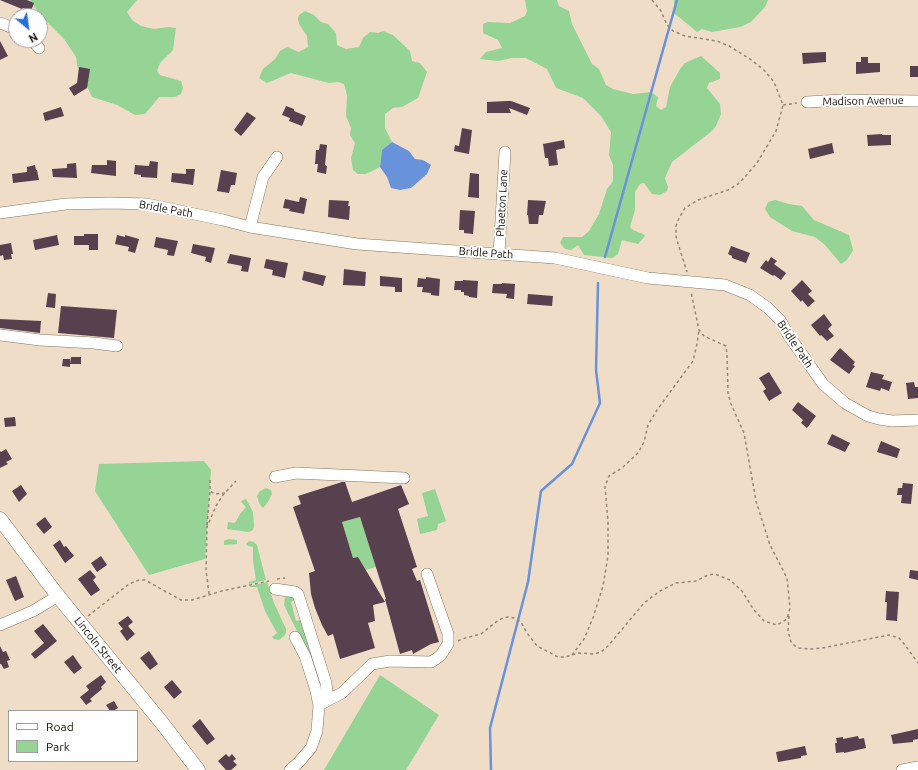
<!DOCTYPE html>
<style>
body{margin:0}
#map{position:relative;width:918px;height:770px;overflow:hidden;background:#f0ddc7;font-family:Ubuntu,sans-serif}
canvas{display:block}
.legend{position:absolute;left:8px;top:710px;width:130px;height:52px;box-sizing:border-box;background:#fff;border:1px solid #a19e9b;margin:0;padding:5px 7px;list-style:none;font-size:12px;color:#130d06}
.legend li{display:flex;align-items:center;gap:8px;height:20px}
.legend b{width:20px;border:1px solid #a19e9b}
.north{position:absolute;left:8px;top:8px;width:40px;height:40px;box-sizing:border-box;background:#fff;border:1px solid #a19e9b;border-radius:50%;rotate:151deg;font-size:11px;font-weight:700;line-height:16px;text-align:center;color:#130d06}
.north::after{content:'';display:block;margin:auto;width:14px;height:18px;background:#246cd7;clip-path:polygon(50% 0,100% 100%,50% 72%,0 100%)}
</style>
<div id="map">
<canvas width="918" height="770"></canvas>
<ul class="legend">
<li><b style="height:5px;background:#fff"></b>Road</li>
<li><b style="height:11px;background:#95d495"></b>Park</li>
</ul>
<div class="north">N</div>
</div>
<script>
const g = document.querySelector('canvas').getContext('2d');
g.lineJoin = 'round';
function fill(path, color) { g.fillStyle = color; g.fill(path, 'evenodd'); }
const poly = rows => new Path2D(rows.map(r => 'M' + r).join(''));
function strokePath(path, color, width, dash) { g.strokeStyle = color; g.lineWidth = width; g.lineCap = dash ? 'butt' : 'round'; g.setLineDash(dash || []); g.stroke(path); }
function drawText(font, color, halo, rows, align = 'center') {
  g.font = font + ' Ubuntu,sans-serif'; g.lineWidth = 4; g.setLineDash([]); g.textBaseline = 'middle'; g.strokeStyle = halo; g.fillStyle = color; for (const [text, x, y, turn = 0] of rows) {
    g.save(); g.translate(x, y); g.rotate((+turn || 0) * Math.PI / 180); g.textAlign = isNaN(turn) ? turn : align; if (halo) g.strokeText(text, 0, 0); g.fillText(text, 0, 0); g.restore();
  }
}
fill(poly([
 [30,0,137,0,127,12,132,20,141,26,154,29,169,27,176,28,173,50,160,63,157,71,160,75,181,81,183,88,181,94,175,97,159,97,145,114,135,115,117,105,92,97,77,65,76,57,64,39,40,15],
 [525,0,557,0,559,6,569,11,572,24,592,64,599,69,606,85,613,89,633,94,651,92,658,97,656,106,661,110,666,107,670,87,680,69,685,63,701,56,720,73,720,79,709,83,707,88,720,104,721,114,716,126,712,131,672,162,665,178,668,187,667,191,660,195,652,194,644,183,640,184,635,192,635,210,630,227,633,230,643,234,645,236,638,244,622,240,618,254,612,258,584,255,578,245,571,250,565,249,560,243,563,237,582,237,589,231,599,214,607,189,613,181,613,165,609,155,611,132,601,116,583,98,556,88,547,69,526,58,512,58,498,61,480,59,486,52,502,48,498,40,483,33,483,24,488,22,510,23,525,16,527,11],
 [674,0,768,0,765,7,751,22,740,27,712,32,702,29,697,32,674,13],
 [305,11,314,15,321,22,328,24,336,33,337,45,346,49,359,47,363,38,370,32,378,33,383,31,393,35,410,51,412,61,420,63,427,72,418,98,402,107,393,108,385,114,385,128,392,142,382,150,380,167,366,174,358,174,353,170,351,158,355,143,350,135,351,128,346,116,347,95,344,84,338,82,329,83,291,73,267,83,259,78,263,69,275,59,280,51,287,47,299,52,308,47,307,36,299,24,298,19,299,15],
 [775,200,789,204,802,206,814,220,849,235,853,250,847,260,841,264,825,245,815,237,792,231,770,217,765,209,768,202],
 [204,461,211,470,205,559,149,575,95,491,99,464],
 [266,488,271,490,272,494,268,502,263,508,259,503,257,496,260,491],
 [435,489,446,521,438,524,437,530,420,534,417,519,428,516,422,493],
 [246,499,253,512,254,526,253,530,249,532,227,529,228,522,235,523,240,514,246,507,241,502,243,500],
 [360,517,376,567,366,570,358,557,353,558,342,522],
 [228,539,237,540,237,544,224,545,224,541],
 [249,541,254,542,257,545,266,580,249,584,249,582,256,580,253,561,253,547,248,546,246,544],
 [267,582,274,603,286,629,286,633,284,636,279,640,274,639,272,637,277,633,265,611,257,587,250,587,250,586],
 [292,594,295,600,291,602,296,621,302,620,322,690,311,659,284,605,285,598],
 [380,675,439,715,406,770,324,770]
]), '#95d495');
fill(poly([
 [392,142,409,151,415,159,423,160,431,165,427,174,411,188,400,190,391,188,387,177,380,167,382,150]
]), '#6892da');
strokePath(poly([
 [605,257,677,0],
 [491,770,490,728,528,582,541,491,572,464,600,403,596,370,598,283]
]), '#6892da', 2.5);
fill(poly([
 [0,0,27,0,34,3,31,11,23,8,22,9],
 [0,41,8,56,0,60],
 [826,52,826,62,803,64,802,53],
 [861,57,868,57,868,63,880,63,880,72,856,74,856,62,861,62],
 [910,66,918,66,918,77,910,77],
 [79,67,90,69,87,88,74,96,69,88,77,83],
 [507,101,511,101,530,108,527,115,509,108,511,113,487,113,487,102],
 [286,106,294,109,294,111,306,116,302,126,289,121,290,118,282,115],
 [61,107,64,116,45,121,43,113],
 [247,112,256,118,241,136,234,130],
 [462,128,472,130,469,154,454,151,455,145,459,146],
 [882,134,882,135,891,135,891,145,868,146,867,135],
 [564,140,565,148,556,150,558,165,549,166,548,158,545,158,543,144],
 [832,143,834,153,810,159,808,149],
 [320,144,327,145,325,165,327,166,326,174,317,172,318,164,315,164,316,150,319,150],
 [107,160,116,161,116,176,91,173,92,165,107,165],
 [150,161,158,162,157,178,141,177,141,175,134,174,135,165,149,166],
 [76,163,77,178,53,177,52,169,67,168,67,164],
 [35,165,36,170,37,170,39,180,13,183,12,174,27,172,27,167],
 [186,169,195,169,193,185,171,182,172,173,186,174],
 [221,170,237,173,235,185,231,185,229,193,217,191],
 [470,173,479,174,479,198,468,197],
 [300,197,307,199,304,214,289,211,290,209,283,208,285,199,299,202],
 [329,200,349,201,348,206,350,206,349,220,328,217],
 [528,200,546,201,543,215,539,215,538,224,529,224,528,215,527,215],
 [460,210,475,211,473,234,464,233,464,230,459,230],
 [84,234,98,234,98,250,89,250,89,245,74,245,74,236,84,236],
 [57,235,59,245,35,250,33,240],
 [117,235,125,237,125,235,139,239,135,253,128,251,129,247,115,244],
 [156,237,178,241,174,256,167,255,168,250,154,247],
 [11,243,13,254,11,254,12,259,4,260,3,255,0,256,0,245],
 [193,244,215,248,211,263,205,261,206,257,191,253],
 [731,246,750,253,746,263,732,258,732,256,728,254],
 [230,254,251,258,248,272,241,271,242,266,227,263],
 [771,257,777,261,774,264,786,273,781,280,774,275,773,276,760,268,766,260,768,262],
 [266,259,288,263,285,278,272,275,273,270,264,268],
 [344,269,366,272,365,286,343,285],
 [304,271,326,276,323,286,302,280],
 [380,276,402,278,402,292,395,292,395,287,380,286],
 [426,277,440,279,439,296,431,295,431,293,422,292,423,287,417,287,418,278,426,279],
 [463,280,478,281,477,298,469,297,469,296,464,295,464,292,461,292,461,290,454,290,455,281,463,281],
 [802,280,812,291,808,294,815,301,808,307,802,300,801,302,791,291],
 [502,283,515,284,514,299,506,298,507,294,492,293,493,284,502,284],
 [48,293,56,294,55,308,46,307],
 [528,294,553,296,552,306,527,304],
 [61,306,117,310,114,338,58,333],
 [824,314,832,325,828,329,834,336,827,341,821,335,820,336,811,325],
 [0,319,41,321,40,333,0,328],
 [840,348,855,362,853,365,855,366,849,374,830,360],
 [71,357,81,357,81,364,70,364],
 [63,359,70,359,70,367,62,366],
 [769,372,782,393,769,401,763,391,766,389,759,378],
 [871,372,884,375,882,379,892,382,889,391,881,388,880,391,866,387],
 [914,382,915,387,918,387,918,398,908,399,906,383],
 [798,402,816,416,807,428,801,423,803,420,792,410],
 [15,417,16,426,5,427,4,418],
 [832,434,850,443,845,452,827,444],
 [881,441,900,449,897,458,877,452],
 [6,449,12,459,6,462,8,464,0,468,0,451,1,452],
 [342,482,345,482,352,502,401,485,409,504,398,509,417,567,412,569,417,581,420,580,439,642,431,644,413,654,412,650,400,654,385,599,386,599,360,517,342,522,353,558,358,557,385,602,373,605,375,621,368,623,375,648,340,659,333,634,328,636,322,625,315,608,311,594,309,573,315,571,293,507,301,504,298,496],
 [903,483,913,484,911,504,901,503,902,495,897,495,898,488,902,488],
 [21,485,27,494,19,502,12,491],
 [45,517,52,527,44,534,36,524],
 [60,540,64,547,66,546,74,556,65,563,53,545],
 [101,556,107,565,97,572,91,563],
 [90,570,96,577,93,580,100,590,91,596,78,579],
 [910,570,918,571,918,580,909,578],
 [16,576,24,597,15,601,6,580],
 [886,591,899,592,897,621,886,620,887,602,885,602],
 [128,616,133,622,128,626,135,634,127,641,120,631,123,629,118,623],
 [43,624,57,641,35,659,31,654,44,643,34,631],
 [0,646,3,652,6,651,10,660,7,661,9,667,4,669,1,664,0,664],
 [149,651,158,664,150,670,140,658],
 [73,655,82,668,74,674,64,662],
 [101,675,106,682,101,687,102,689,90,699,92,701,86,705,80,697,89,690,86,686],
 [172,680,182,692,174,699,164,687],
 [114,701,118,708,113,711,110,711,106,705],
 [200,719,215,739,207,745,192,726],
 [918,729,918,739,913,740,913,742,893,744,891,735],
 [858,736,859,739,864,738,866,748,844,753,844,752,836,753,835,743,837,743,836,738,843,737,843,739],
 [805,746,807,755,801,756,801,758,778,762,776,752],
 [226,754,229,757,232,754,236,759,233,761,237,765,231,770,226,770,218,761]
]), '#57414e');
const minor = poly([
 [0,23,16,29],
 [32,40,39,48],
 [807,102,842,100,918,101],
 [0,213,66,204,110,203,147,204,223,220,250,227,357,244,555,258,648,278,725,285,750,295,768,308,780,320,789,336,823,384,845,403,868,416,879,419,892,421,918,420],
 [250,227,263,177,277,157],
 [499,254,505,152],
 [0,335,40,340,94,343,117,346],
 [275,477,296,473,404,478],
 [275,589,295,592,298,594,326,683,328,700],
 [0,625,33,611,58,596],
 [319,705,342,693,372,664,390,661,431,662,436,659,441,655,448,644,448,634,427,574],
 [290,770,299,762,311,748,317,731,319,705,315,687,305,656,295,637],
 [902,770,918,767]
]);
const major = poly([
 [0,519,58,596,162,723,198,770]
]);
strokePath(minor, '#857460', 12);
strokePath(major, '#857460', 15);
strokePath(poly([
 [652,0,661,11,667,25,673,31,685,36,717,41,729,46,750,59,764,70,774,82,783,105,776,131,757,163,744,178,738,184,728,190,698,200,685,208,679,218,676,226,676,237,687,272],
 [783,105,797,103],
 [210,480,210,491,215,494,225,493],
 [207,525,210,491],
 [277,579,285,578],
 [209,594,206,570,207,527,216,506,223,495,236,481],
 [88,616,129,584,139,580,145,580,181,600,192,600,222,591,269,581],
 [789,616,788,631,791,642,795,646,799,648,809,649,822,648,889,635,899,638,905,645,918,663],
 [458,641,462,639,481,634,496,622,503,618,508,617,514,618,521,622,527,633,537,646,558,657,565,657,579,653,594,654,601,652,608,646,644,603,660,591,676,583,696,581,708,575,715,574,730,580,742,591,754,610,764,621,777,625,787,619,790,608,787,578,770,545,756,501,744,433,731,404,728,393,727,355,726,346,704,336,699,330,691,292],
 [572,655,584,639,593,618,603,586,608,556,608,522,605,486,609,476,622,468,638,453,644,442,648,425,657,410,693,361,697,344,699,330]
]), '#948677', 1.5, [3, 3]);
strokePath(minor, '#fff', 11);
strokePath(major, '#fff', 14);
drawText('11px', '#130d06', '#fff', [
 ["Madison Avenue",863,101,-1],
 ["Phaeton Lane",502,203,-87],
 ["Bridle Path",166,209,10],
 ["Bridle Path",486,253,4],
 ["Bridle Path",795,344,56],
 ["Lincoln Street",98,645,51]
]);
</script>
